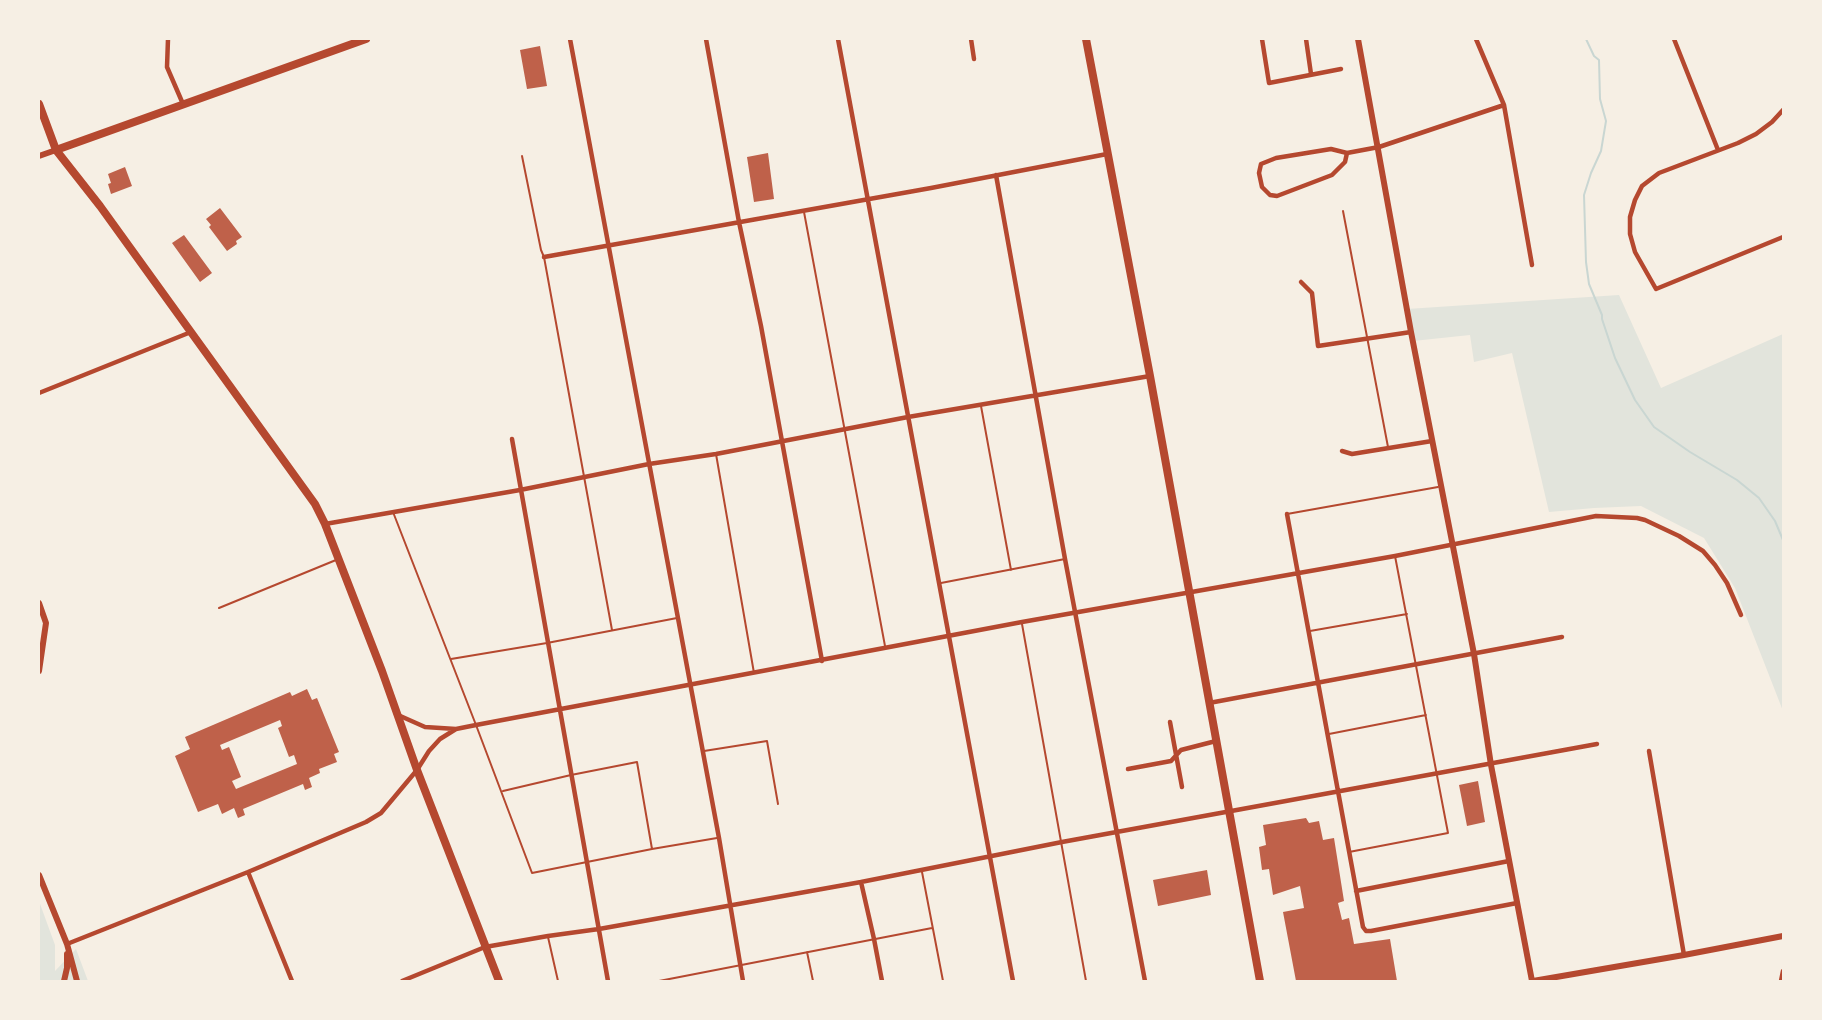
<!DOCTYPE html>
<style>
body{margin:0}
#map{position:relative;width:1822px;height:1020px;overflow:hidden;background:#f6efe4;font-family:"Open Sans",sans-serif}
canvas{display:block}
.frame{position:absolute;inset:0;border:40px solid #f6efe4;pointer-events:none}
</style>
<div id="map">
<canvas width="1822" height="1020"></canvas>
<div class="frame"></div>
</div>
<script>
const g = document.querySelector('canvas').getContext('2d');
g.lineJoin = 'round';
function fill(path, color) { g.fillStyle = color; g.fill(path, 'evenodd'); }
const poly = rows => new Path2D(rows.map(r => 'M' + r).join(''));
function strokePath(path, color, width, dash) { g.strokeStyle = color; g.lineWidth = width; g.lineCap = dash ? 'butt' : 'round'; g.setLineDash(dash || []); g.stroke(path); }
fill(poly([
 [1619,295,1661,388,1783,334,1783,711,1735,588,1704,538,1641,506,1594,508,1549,512,1512,353,1474,362,1470,335,1413,341,1407,309],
 [39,901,55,945,55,971,76,949,88,981,39,981]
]), '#e2e4dc');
strokePath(poly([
 [1586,39,1594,56,1599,60,1600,99,1606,121,1601,151,1591,173,1584,195,1586,262,1589,284,1602,315,1602,319,1615,358,1635,400,1654,427,1690,452,1737,480,1759,498,1775,521,1783,540]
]), '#c9d6d2', 2);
fill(poly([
 [540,46,547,86,527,89,520,50],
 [768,153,774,199,754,202,747,157],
 [125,167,132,186,111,194,108,184,111,183,108,174],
 [220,208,242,237,236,241,237,244,227,251,209,227,211,225,206,219],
 [184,235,212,273,200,282,172,243],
 [307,689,312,700,317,698,339,752,334,754,337,762,319,769,320,773,309,778,312,787,305,790,303,784,243,809,245,815,238,818,234,808,222,814,218,804,198,812,175,756,190,749,185,737,290,692,292,696],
 [280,720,282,726,278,728,289,757,294,755,297,764,236,789,232,781,241,777,229,747,222,750,220,745],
 [1478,781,1485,822,1467,826,1459,785],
 [1306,818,1309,823,1319,821,1323,840,1334,838,1344,901,1338,903,1342,920,1349,918,1354,944,1390,939,1397,981,1296,981,1283,912,1304,908,1300,886,1273,895,1269,869,1262,870,1259,847,1266,845,1263,825],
 [1207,870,1211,895,1158,906,1153,880]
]), '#bf614a');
strokePath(poly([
 [522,156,541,250,544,257,612,630],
 [1343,211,1388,447],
 [804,212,885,646],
 [981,406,1011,570],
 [716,454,754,673],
 [393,512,476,725,532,873,652,849,717,838],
 [1287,514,1438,487],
 [941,583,1065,559],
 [219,608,336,560],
 [1022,624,1086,981],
 [1310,631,1407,614],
 [451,659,547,643,677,618],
 [1329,734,1426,715],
 [704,751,767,741,778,804],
 [503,791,571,775,637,762,652,849],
 [1349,852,1448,833,1395,556],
 [922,872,943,981],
 [548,937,558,981],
 [807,952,813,981],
 [659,981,932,928]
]), '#b5482f', 2);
strokePath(poly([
 [168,39,167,67,183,104],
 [570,39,719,838,743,981],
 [706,39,739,222,761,326,822,661],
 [838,39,1013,981],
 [971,39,974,59],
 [1262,39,1269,83,1341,69],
 [1306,39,1311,74],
 [1476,39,1504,105,1532,265],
 [1674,39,1718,150],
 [1783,110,1772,122,1756,134,1738,143,1659,173,1642,186,1635,200,1630,217,1630,234,1635,252,1656,289,1783,237],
 [1347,153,1345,162,1332,175,1277,196,1270,195,1262,187,1259,173,1261,164,1276,158,1331,149,1347,153,1379,147,1504,105],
 [996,175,1065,559,1145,981],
 [544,257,931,188,1107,154],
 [1301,282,1312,293,1318,346,1411,332],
 [39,393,191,332],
 [512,439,608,981],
 [1342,451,1352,454,1432,441],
 [1287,514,1363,927,1366,931,1371,931,1517,903],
 [325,524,520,490,649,464,716,454,908,417,1150,376],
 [1209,703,1562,637],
 [398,715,425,727,456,729],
 [1170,722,1182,787],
 [1649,751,1684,955],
 [1128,769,1171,761,1181,750,1216,741],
 [248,872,292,981],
 [861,882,874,939,882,981],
 [1356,891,1509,861],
 [67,944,248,872,366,822,381,813,417,770,429,751,440,739,456,729,476,725,1022,622,1395,556,1596,516,1637,518,1645,520,1679,536,1703,551,1715,565,1727,583,1741,615],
 [402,981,485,947,548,936,599,929,861,882,1062,842,1597,744],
 [1781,981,1783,971]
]), '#b5482f', 4.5);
strokePath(poly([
 [1358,39,1411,332,1474,654,1491,765,1532,981],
 [39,156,56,150],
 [39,603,46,623,39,671],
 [39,875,67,944,77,981],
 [64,981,67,968,67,954],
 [1533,981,1684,955,1783,936]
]), '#b5482f', 6);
strokePath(poly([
 [39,104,56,150]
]), '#b5482f', 8);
strokePath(poly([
 [366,39,56,150,100,206,315,504,325,524,382,671,417,770,499,981],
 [1086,39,1150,376,1260,981]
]), '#b5482f', 8);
</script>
